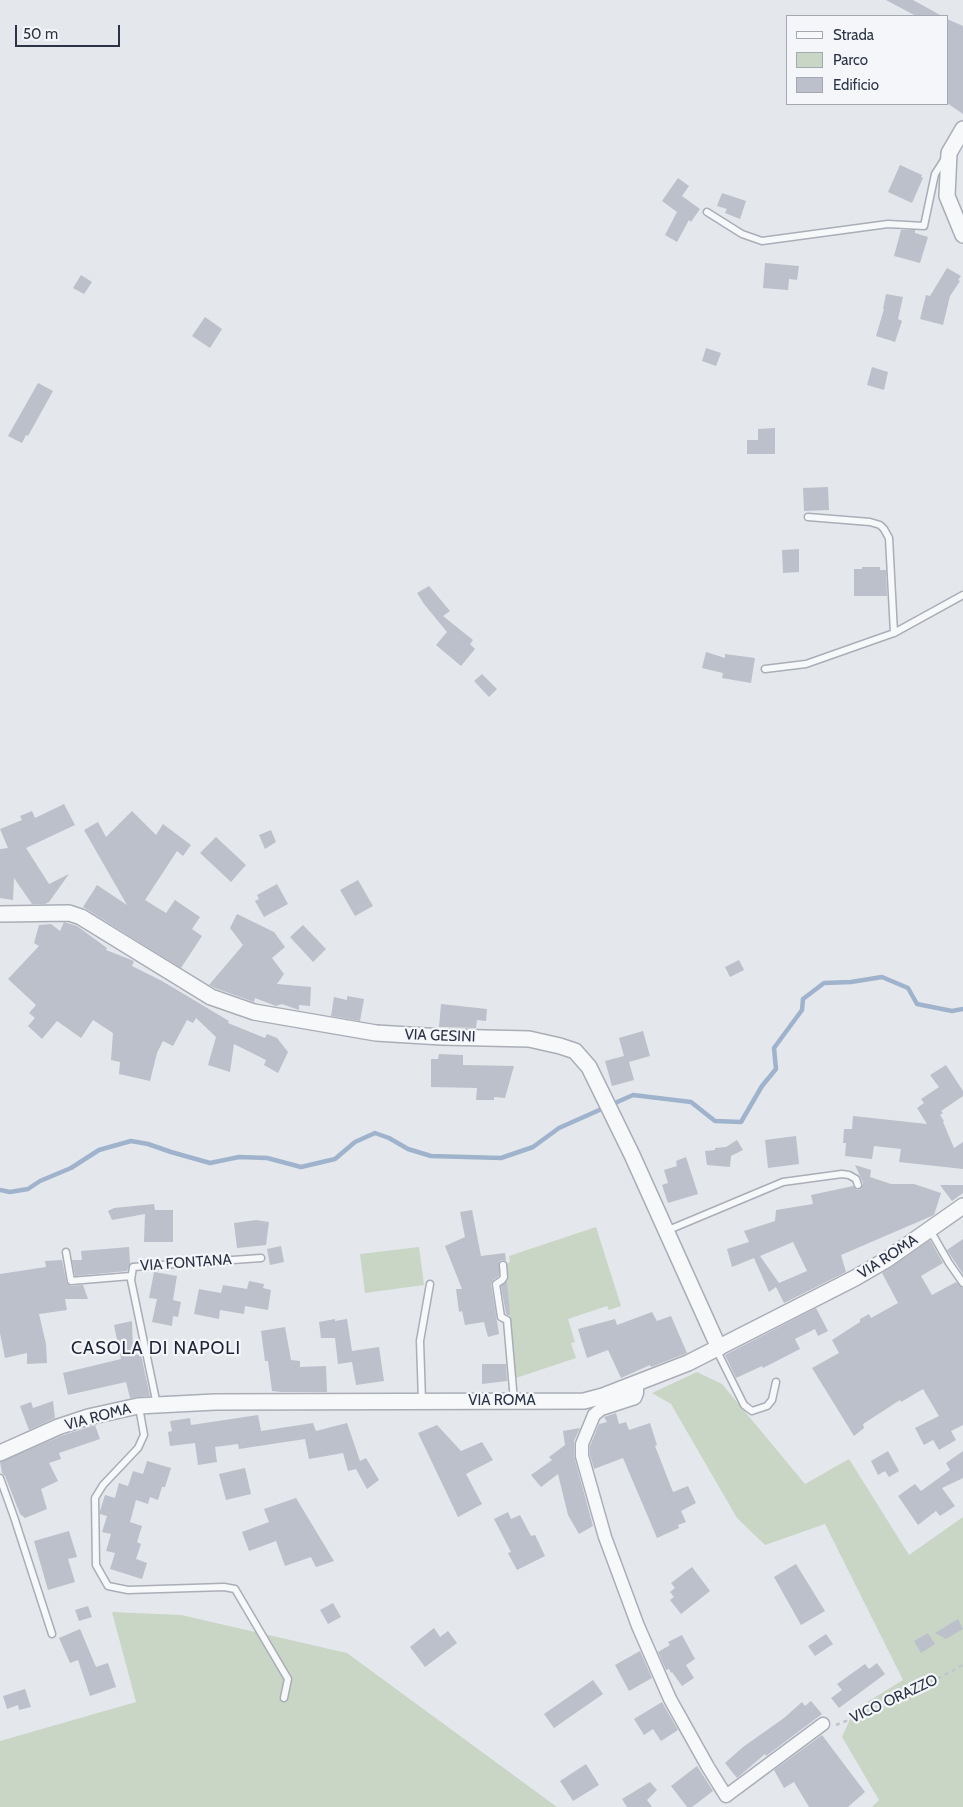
<!DOCTYPE html>
<style>
body{margin:0}
#map{position:relative;width:963px;height:1807px;overflow:hidden;background:#e4e7ec;font-family:Cabin,sans-serif}
canvas{display:block}
.legend{position:absolute;left:786px;top:15px;width:162px;height:90px;box-sizing:border-box;background:#f4f6f9;border:1px solid #a4a8b1;margin:0;padding:6px 9px;list-style:none;font-size:15px;color:#2b3445}
.legend li{display:flex;align-items:center;gap:10px;height:25px}
.legend b{width:25px;border:1px solid #a4a8b1}
.scale{position:absolute;left:15px;top:25px;width:105px;height:22px;box-sizing:border-box;border:2px solid #2b3445;border-top:0;padding-left:6px;font-size:15px;line-height:18px;white-space:nowrap;color:#2b3445;-webkit-text-stroke:4px #f4f6f9;paint-order:stroke}
</style>
<div id="map">
<canvas width="963" height="1807"></canvas>
<ul class="legend">
<li><b style="height:6px;background:#f7f8fa"></b>Strada</li>
<li><b style="height:14px;background:#c9d6c5"></b>Parco</li>
<li><b style="height:14px;background:#bbc0ca"></b>Edificio</li>
</ul>
<div class="scale">50 m</div>
</div>
<script>
const g = document.querySelector('canvas').getContext('2d');
g.lineJoin = 'round';
function fill(path, color) { g.fillStyle = color; g.fill(path, 'evenodd'); }
const poly = rows => new Path2D(rows.map(r => 'M' + r).join(''));
function strokePath(path, color, width, dash) { g.strokeStyle = color; g.lineWidth = width; g.lineCap = dash ? 'butt' : 'round'; g.setLineDash(dash || []); g.stroke(path); }
function drawText(font, color, halo, rows, align = 'center') {
  g.font = font + ' Cabin,sans-serif'; g.lineWidth = 4.5; g.setLineDash([]); g.textBaseline = 'middle'; g.strokeStyle = halo; g.fillStyle = color; for (const [text, x, y, turn = 0] of rows) {
    g.save(); g.translate(x, y); g.rotate((+turn || 0) * Math.PI / 180); g.textAlign = isNaN(turn) ? turn : align; if (halo) g.strokeText(text, 0, 0); g.fillText(text, 0, 0); g.restore();
  }
}
fill(poly([
 [596,1227,621,1306,609,1310,607,1306,568,1319,575,1342,571,1343,576,1358,516,1378,513,1374,506,1264,510,1262,509,1256],
 [419,1247,424,1285,365,1293,360,1254],
 [697,1372,722,1384,805,1484,849,1459,909,1555,963,1517,963,1807,872,1807,879,1800,842,1737,854,1710,903,1680,825,1524,765,1545,737,1518,671,1404,652,1393],
 [112,1612,181,1615,347,1653,557,1807,0,1807,0,1741,136,1702]
]), '#c9d6c5');
strokePath(poly([
 [0,1190,10,1192,28,1189,40,1181,71,1168,99,1150,131,1141,148,1144,171,1152,210,1163,239,1157,267,1158,301,1167,335,1159,355,1142,375,1133,389,1138,408,1149,431,1156,501,1158,533,1147,559,1128,633,1095,691,1102,715,1121,741,1122,762,1086,776,1069,774,1048,802,1010,803,999,824,983,851,982,882,977,908,988,917,1004,952,1011,963,1009]
]), '#9fb4cc', 4.5);
fill(poly([
 [886,0,913,0,942,16,916,16],
 [947,19,963,26,963,114,947,103],
 [900,165,922,175,921,177,923,178,912,203,888,192],
 [678,178,689,186,682,196,700,209,691,222,689,220,677,242,665,235,677,212,662,201],
 [722,193,746,201,740,219,725,213,727,209,717,206],
 [901,230,915,230,915,233,928,237,920,263,894,256],
 [765,263,799,266,797,280,789,279,788,290,763,288],
 [947,268,961,276,958,280,960,281,950,296,943,325,920,319,926,295,930,296],
 [81,275,92,282,84,294,73,288],
 [886,294,903,297,898,319,902,321,895,342,876,336,884,309,883,309],
 [205,317,222,329,210,348,192,336],
 [706,348,721,353,716,366,702,361],
 [872,367,888,372,884,390,867,385],
 [38,383,53,391,28,436,26,435,22,443,8,436],
 [775,428,775,454,747,454,747,440,758,440,758,429],
 [828,487,829,510,804,511,803,488],
 [799,549,799,572,783,573,782,550],
 [862,567,880,567,880,570,886,570,887,596,854,596,854,569,862,569],
 [429,586,450,611,443,616,473,640,470,644,475,649,461,666,436,645,447,632,424,604,417,593],
 [706,652,725,658,725,654,755,658,751,683,722,678,723,673,702,668],
 [482,674,497,689,489,697,474,681],
 [64,804,75,825,26,848,49,884,69,874,49,902,45,904,32,904,14,878,13,900,0,898,0,849,8,848,0,829,22,820,20,816,32,811,35,818],
 [132,811,156,835,163,824,191,845,183,856,177,851,145,900,166,913,175,900,200,917,192,929,202,936,181,968,83,907,97,885,127,905,84,830,98,822,106,837],
 [271,830,276,842,265,849,259,835],
 [216,837,246,865,231,882,200,853],
 [358,880,373,906,355,916,340,890],
 [277,884,288,904,264,917,255,901,259,899,257,895],
 [237,914,274,932,285,947,272,958,284,974,277,984,311,987,310,1006,299,1005,299,1010,282,1004,276,1006,255,998,254,1002,215,988,209,985,243,945,230,928],
 [64,922,77,926,107,948,106,950,134,961,132,966,162,981,229,1021,228,1023,265,1038,267,1034,277,1038,288,1052,278,1073,264,1065,266,1060,234,1044,230,1072,208,1065,216,1037,196,1018,193,1023,187,1020,173,1046,163,1041,157,1053,150,1081,119,1074,120,1062,111,1060,113,1033,93,1020,81,1038,57,1021,42,1039,28,1026,35,1018,29,1013,36,1005,8,979,39,946,34,943,39,925,51,924,60,931],
 [303,925,326,949,313,962,290,937],
 [739,960,744,970,730,977,725,967],
 [347,996,364,999,360,1021,331,1016,334,997,347,1000],
 [441,1004,487,1009,486,1021,477,1020,476,1028,439,1027],
 [643,1031,650,1056,629,1062,634,1080,612,1086,605,1061,624,1056,619,1038],
 [439,1054,463,1055,463,1065,514,1066,505,1098,494,1097,494,1100,476,1100,477,1088,431,1087,431,1059,438,1059],
 [946,1065,963,1091,963,1096,941,1111,943,1113,940,1115,944,1121,943,1122,954,1148,963,1142,963,1169,899,1162,901,1149,874,1146,872,1159,845,1156,846,1143,843,1143,844,1129,852,1129,853,1116,927,1124,917,1108,924,1103,921,1099,939,1087,930,1075],
 [796,1136,799,1164,768,1168,765,1140],
 [737,1140,743,1150,731,1156,730,1167,707,1165,705,1151,715,1150,715,1148,726,1147],
 [686,1157,698,1194,668,1203,662,1185,668,1183,664,1170,677,1166,676,1161],
 [855,1165,871,1170,870,1177,891,1184,914,1184,941,1193,934,1215,841,1255,846,1272,784,1303,776,1287,769,1292,754,1258,732,1267,727,1249,749,1242,744,1231,775,1221,776,1210,813,1204,811,1195,853,1186,857,1190,861,1189,863,1183],
 [793,1242,807,1271,779,1283,760,1256],
 [940,1185,963,1185,963,1193,952,1201],
 [154,1204,155,1210,173,1210,173,1242,144,1242,145,1214,112,1220,108,1211,114,1208],
 [472,1210,481,1256,505,1253,506,1261,502,1260,499,1262,499,1276,493,1280,491,1284,499,1334,488,1337,484,1322,465,1325,462,1311,459,1312,456,1289,462,1289,445,1246,465,1237,460,1212],
 [256,1220,269,1222,266,1245,237,1248,234,1223],
 [963,1239,963,1274,947,1250],
 [930,1240,943,1263,921,1276,932,1295,956,1282,963,1288,963,1425,951,1431,956,1440,939,1450,933,1440,924,1445,915,1428,939,1416,923,1389,901,1402,900,1400,863,1424,864,1428,854,1436,812,1368,839,1353,832,1340,860,1322,860,1319,869,1314,871,1318,898,1303,882,1273],
 [281,1246,284,1262,270,1265,267,1249],
 [129,1247,130,1263,127,1271,75,1276,72,1260,82,1260,81,1251],
 [62,1260,67,1284,71,1286,83,1285,88,1299,65,1299,67,1310,39,1314,46,1344,47,1363,27,1364,27,1353,5,1358,0,1333,0,1274,46,1267,45,1261],
 [154,1272,177,1276,173,1300,181,1302,178,1317,173,1316,172,1326,152,1322,157,1299,149,1298],
 [249,1281,264,1284,263,1288,271,1290,268,1310,245,1306,244,1314,220,1310,219,1319,194,1314,199,1289,221,1293,223,1285,247,1289],
 [507,1281,510,1315,508,1315,506,1314,501,1286],
 [816,1308,828,1331,818,1336,815,1329,795,1339,800,1349,763,1368,762,1366,736,1378,725,1355],
 [652,1312,657,1321,671,1316,687,1353,651,1367,650,1365,621,1378,608,1350,587,1358,578,1329,615,1319,617,1325],
 [335,1319,335,1321,347,1319,352,1351,379,1347,384,1381,356,1385,352,1362,338,1364,335,1338,321,1338,319,1322],
 [132,1321,133,1354,141,1355,150,1396,130,1398,126,1382,68,1395,63,1373,121,1359,114,1325],
 [285,1327,291,1360,300,1361,300,1367,326,1366,327,1392,281,1392,272,1391,268,1361,265,1361,261,1331],
 [482,1364,506,1364,507,1381,482,1384],
 [53,1401,55,1418,29,1430,20,1406,31,1402,33,1408],
 [616,1413,619,1424,626,1422,629,1430,650,1423,657,1445,655,1446,673,1492,688,1486,696,1503,681,1511,686,1522,678,1525,679,1528,657,1538,623,1458,594,1469,590,1455,590,1446,599,1424,607,1422,604,1417],
 [258,1415,261,1431,313,1423,316,1431,347,1423,360,1461,366,1458,379,1480,367,1489,356,1469,348,1471,343,1453,309,1459,305,1439,239,1449,238,1444,215,1447,217,1462,198,1465,195,1443,170,1446,168,1432,172,1431,170,1421,190,1418,191,1425],
 [95,1425,100,1439,59,1453,61,1459,49,1463,58,1481,41,1489,47,1509,25,1518,20,1514,5,1476,2,1473,0,1462,61,1436],
 [437,1425,461,1451,482,1442,493,1460,466,1474,482,1504,458,1517,418,1433],
 [580,1428,574,1441,574,1456,593,1526,579,1534,568,1515,558,1474,541,1487,531,1475,552,1460,549,1457,565,1445,563,1431],
 [888,1451,899,1471,889,1477,885,1471,878,1475,871,1461],
 [963,1451,963,1478,942,1488,955,1506,940,1516,936,1511,918,1525,898,1496,915,1484,921,1491,950,1470,946,1463],
 [147,1461,171,1468,165,1487,162,1487,158,1500,150,1497,148,1504,136,1500,130,1522,142,1526,137,1542,141,1544,136,1559,147,1563,142,1579,110,1569,115,1553,106,1551,111,1534,102,1532,107,1516,100,1514,100,1511,105,1495,115,1498,119,1483,128,1486,133,1471,143,1474],
 [245,1468,251,1494,226,1500,219,1474],
 [296,1498,334,1561,316,1567,311,1557,285,1566,276,1541,249,1551,242,1532,269,1522,264,1509],
 [508,1512,511,1519,520,1515,531,1536,535,1535,545,1556,517,1570,508,1553,511,1552,494,1519],
 [69,1531,77,1557,68,1559,75,1582,48,1590,34,1541],
 [796,1564,825,1611,801,1625,774,1577],
 [692,1567,710,1591,681,1614,670,1600,674,1597,670,1592,675,1588,671,1583],
 [333,1603,341,1617,328,1624,320,1610],
 [88,1606,92,1617,79,1621,75,1610],
 [958,1619,963,1629,946,1639,935,1633],
 [434,1628,440,1637,448,1631,457,1643,425,1667,410,1647],
 [80,1629,96,1667,108,1663,116,1687,90,1696,78,1660,70,1663,59,1638],
 [928,1633,935,1644,921,1653,914,1641],
 [826,1634,833,1644,815,1656,808,1646],
 [682,1635,695,1659,686,1665,694,1678,682,1686,672,1672,671,1673,669,1669,666,1670,658,1652,670,1645,668,1642],
 [640,1651,652,1678,629,1691,615,1665],
 [877,1663,885,1674,839,1708,831,1698,842,1690,837,1684,865,1664,869,1669],
 [593,1680,603,1694,554,1728,544,1714],
 [25,1689,31,1707,19,1710,18,1705,7,1709,3,1696],
 [811,1701,822,1714,766,1756,765,1754,737,1778,725,1763,743,1747,784,1718,802,1702,805,1706],
 [662,1702,678,1730,661,1741,653,1729,644,1735,634,1719],
 [822,1735,865,1792,848,1807,809,1807,794,1782,784,1788,774,1770],
 [586,1764,599,1785,573,1801,560,1781],
 [697,1766,713,1791,692,1807,687,1807,671,1786],
 [650,1782,657,1790,647,1800,652,1807,627,1807,622,1799]
]), '#bbc0ca');
const service = poly([
 [707,212,742,234,762,241,888,224,924,226,935,174,944,160],
 [808,517,870,522,880,525,884,529,889,538,894,633,963,595],
 [765,669,806,664,894,633],
 [930,1230,949,1263,963,1283],
 [666,1231,783,1182,842,1174,849,1175,856,1179,858,1185],
 [66,1252,71,1281,131,1276],
 [503,1265,504,1277,502,1280,496,1284,501,1317,507,1320,514,1401],
 [716,1349,744,1405,752,1411,767,1406,772,1400,776,1382],
 [422,1401,420,1341,430,1284],
 [157,1405,131,1280,133,1267,261,1258],
 [139,1407,144,1435,138,1448,103,1485,95,1498,96,1565,108,1586,128,1590,224,1587,235,1589,288,1679,284,1698],
 [0,1478,14,1517,52,1634]
]);
const minor = poly([
 [637,1384,637,1393,635,1398,601,1409,594,1415,582,1444,582,1456,605,1537,638,1626,670,1699,708,1767,726,1796,823,1724]
]);
const tertiary = poly([
 [963,129,949,153,947,196,963,235],
 [0,914,69,913,81,917,211,997,254,1012,376,1033,442,1037,529,1039,560,1046,575,1051,589,1067,632,1155,719,1348],
 [0,1453,58,1427,88,1417,138,1406,215,1402,584,1401,603,1396,688,1363,855,1278,886,1260,963,1206]
]);
strokePath(service, '#a9aeb7', 9);
strokePath(minor, '#a9aeb7', 15);
strokePath(tertiary, '#a9aeb7', 18);
strokePath(poly([
 [836,1725,896,1701,963,1665]
]), '#c2c5cb', 2.5, [4, 4]);
strokePath(service, '#f7f8fa', 6);
strokePath(minor, '#f7f8fa', 12);
strokePath(tertiary, '#f7f8fa', 15);
drawText('15px', '#2b3445', '#f4f6f9', [
 ["VIA GESINI",440,1036,2],
 ["VIA ROMA",888,1257,-33],
 ["VIA FONTANA",186,1263,-4],
 ["VIA ROMA",502,1401],
 ["VIA ROMA",98,1417,-15],
 ["VICO ORAZZO",894,1699,-25]
]);
g.letterSpacing = '1px';
drawText('18px', '#1d2536', '#f4f6f9', [
 ["CASOLA DI NAPOLI",156,1349]
]);
g.letterSpacing = '0px';
</script>
